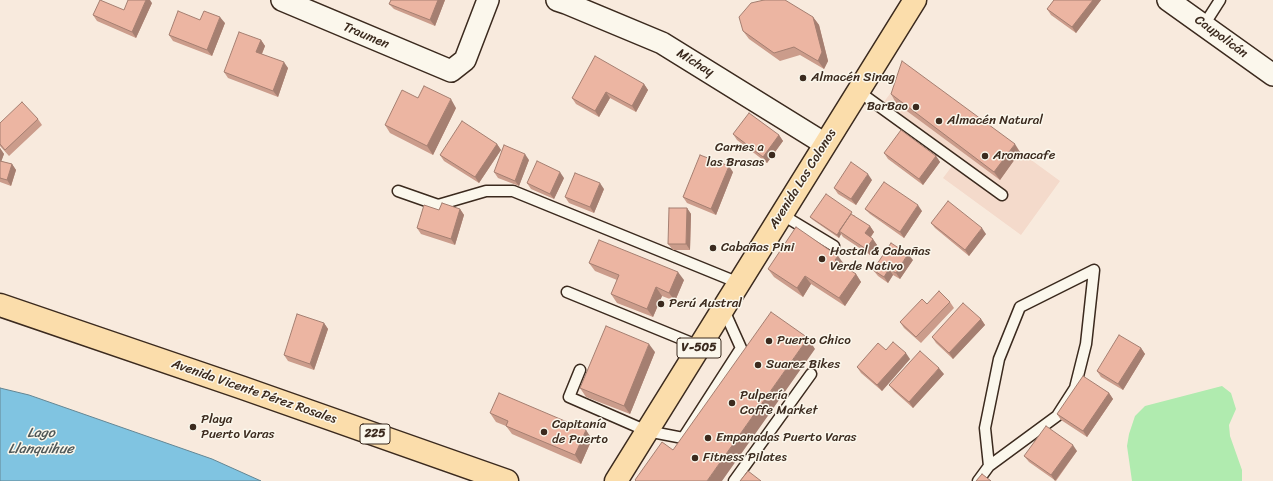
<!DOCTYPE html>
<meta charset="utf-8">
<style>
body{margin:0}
canvas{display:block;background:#f8eadd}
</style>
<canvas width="1273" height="481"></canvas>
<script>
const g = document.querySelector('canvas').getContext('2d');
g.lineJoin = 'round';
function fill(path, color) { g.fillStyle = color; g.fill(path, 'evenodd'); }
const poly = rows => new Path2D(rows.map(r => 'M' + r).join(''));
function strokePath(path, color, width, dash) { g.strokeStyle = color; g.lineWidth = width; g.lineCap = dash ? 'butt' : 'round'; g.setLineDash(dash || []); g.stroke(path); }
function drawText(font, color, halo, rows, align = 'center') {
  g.font = font + ' Sriracha,sans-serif'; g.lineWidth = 3; g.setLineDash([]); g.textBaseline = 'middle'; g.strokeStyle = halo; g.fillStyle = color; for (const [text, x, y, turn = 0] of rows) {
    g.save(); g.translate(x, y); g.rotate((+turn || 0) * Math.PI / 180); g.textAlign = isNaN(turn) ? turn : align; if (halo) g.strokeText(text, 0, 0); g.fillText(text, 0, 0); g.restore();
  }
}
fill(poly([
 [908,70,1060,181,1021,235,943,178,952,166,877,111]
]), '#f4dacb');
fill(poly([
 [1222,386,1231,393,1236,409,1229,425,1230,436,1242,470,1242,481,1132,481,1127,446,1129,434,1135,416,1145,406]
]), '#b0ebaf');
const water = poly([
 [0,388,29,395,212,459,261,481,0,481,0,388]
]);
fill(water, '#80c4e1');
strokePath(water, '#648693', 1);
const lane = poly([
 [1204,25,1220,0],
 [858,91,1002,195],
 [398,191,438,205,486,191,513,191,739,283],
 [781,214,834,246],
 [567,292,699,346],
 [580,370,569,397,647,431,683,438,741,348,723,308],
 [734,481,811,374],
 [978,481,989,466,1057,416,1075,388,1086,344,1094,270,1020,307,999,359,985,428,989,466]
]);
const street = poly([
 [282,0,451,71,465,60,488,0],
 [557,0,566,3,662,43,825,144],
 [1168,0,1273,75]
]);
const primary = poly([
 [0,305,243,388,507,481],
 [616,481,915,0]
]);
strokePath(lane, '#3b2a1e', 13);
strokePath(street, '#3b2a1e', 24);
strokePath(primary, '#3b2a1e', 25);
strokePath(lane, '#fbf7ec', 10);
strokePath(street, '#fbf7ec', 21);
strokePath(primary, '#fbddab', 22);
fill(poly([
 [391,0,445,0,435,26,394,9,389,4],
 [1054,0,1101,0,1076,33,1051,15,1047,9],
 [152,3,136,38,97,21,93,15,124,10],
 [813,17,819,25,828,61,824,69,800,55,780,61,749,39,743,31],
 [200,20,225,23,212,56,173,41,169,35],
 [261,40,265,46,262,54,288,68,278,97,228,78,224,72],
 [644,84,648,90,636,112,610,98,599,117,576,104,572,98],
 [891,94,1020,152,1000,180,896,103],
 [456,108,433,155,390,133,385,125],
 [38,119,42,125,9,156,0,146,0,123],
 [733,134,779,135,783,141,767,163,737,140],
 [497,144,501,150,479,183,444,161,440,155],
 [0,148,4,154,1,161,12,164,16,170,11,186,0,182],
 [884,153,936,156,940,162,923,185,888,159],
 [529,160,519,186,498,178,494,172],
 [733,172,716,215,687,203,683,197],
 [564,178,554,199,531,189,527,183],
 [872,180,856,205,838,194,834,188],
 [604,189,594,213,569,203,565,197],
 [687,208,691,214,690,250,673,250,668,244],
 [460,209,464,215,455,245,421,234,417,228,439,210],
 [865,209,922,211,904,238,870,214],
 [855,215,854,216,870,226,874,232,871,237,877,245,870,255,843,237,841,234,839,238,813,220,810,217],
 [931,223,986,234,969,256,935,228],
 [913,260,900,279,893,275,888,283,878,276,873,270],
 [589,263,684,280,675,301,662,296,653,317,617,303,611,294,617,280,595,271],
 [844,264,843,265,856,274,861,282,845,306,811,284,803,297,774,277,768,269],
 [950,302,954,308,921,343,904,328,900,322,927,304],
 [981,319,985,325,953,359,936,343,932,337],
 [324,323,328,329,314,370,288,361,284,355],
 [1141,348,1145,354,1123,390,1101,377,1097,371],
 [886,350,910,359,882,391,861,373,857,367],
 [655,352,630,414,586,397,580,388],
 [944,374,913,408,894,391,889,385],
 [1109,393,1113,399,1087,437,1061,420,1057,414],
 [490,413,592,439,581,464,512,434,506,426,496,422],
 [1077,451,1056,481,1029,462,1024,456]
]), '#cb9c8b');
fill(poly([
 [146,0,150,0,152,3,136,38,132,32],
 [438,0,445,0,435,26,430,20],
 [1093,0,1101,0,1076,33,1072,27],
 [220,17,225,23,212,56,207,50],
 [813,17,819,25,828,61,824,69,818,61],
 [261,40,265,46,260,58,256,52],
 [284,62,288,68,278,97,273,91],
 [644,84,648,90,636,112,632,106],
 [606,92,610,98,599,117,595,111],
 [451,99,456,108,433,155,427,146],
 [779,135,783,141,767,163,763,157],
 [497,144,501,150,479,183,475,177],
 [1015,144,1020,152,1000,180,994,172],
 [0,148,4,154,0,165],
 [525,154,529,160,519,186,515,181],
 [936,156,940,162,923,185,919,179],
 [12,164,16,170,11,186,7,180],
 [729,166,733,172,716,215,711,209],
 [560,172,564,178,554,199,550,194],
 [868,174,872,180,856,205,851,199],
 [600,183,604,189,594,213,590,207],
 [918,205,922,211,904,238,900,232],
 [687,208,691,214,690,250,686,244],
 [460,209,464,215,455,245,451,239],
 [870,226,874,232,869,239,865,233],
 [982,228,986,234,969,256,965,250],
 [839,231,841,234,839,238,837,235],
 [873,239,877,245,870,255,866,249],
 [908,254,913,260,900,279,896,273],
 [838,256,844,264,841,268,835,260],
 [889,269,893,275,888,283,884,277],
 [678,272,684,280,675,301,669,293],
 [856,274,861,282,845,306,839,298],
 [805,276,811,284,803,297,797,288],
 [656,287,662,296,653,317,647,309],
 [981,319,985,325,953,359,949,353],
 [324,323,328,329,314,370,310,364],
 [808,338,815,349,722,481,707,481],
 [649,344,655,352,630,414,624,406],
 [1141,348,1145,354,1123,390,1118,384],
 [906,353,910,359,882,391,877,385],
 [939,368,944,374,913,408,909,402],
 [1109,393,1113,399,1087,437,1083,431],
 [586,430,592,439,581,464,575,455],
 [1073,445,1077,451,1055,481,1051,475]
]), '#a57f71');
const building = poly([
 [100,0,124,10,128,0,146,0,132,32,93,15,100,0],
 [391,0,438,0,430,20,389,4,391,0],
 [764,0,785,0,813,17,822,52,818,61,794,47,774,53,743,31,739,17,751,3,764,0],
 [1054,0,1093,0,1072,27,1047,9,1054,0],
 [178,11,200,20,204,11,220,17,207,50,169,35,178,11],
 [239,32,261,40,256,52,284,62,273,91,224,72,239,32],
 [595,56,644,84,632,106,606,92,595,111,572,98,595,56],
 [902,61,1015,144,994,172,891,94,902,61],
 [424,86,451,99,427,146,385,125,402,90,418,98,424,86],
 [22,102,38,119,5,150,0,144,0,123,22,102],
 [749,113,779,135,763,157,733,134,749,113],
 [462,121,497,144,475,177,440,155,462,121],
 [901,130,936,156,919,179,884,153,901,130],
 [504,145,525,154,515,181,494,172,504,145],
 [700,155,729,166,711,209,683,197,700,155],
 [0,161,12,164,7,180,0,178,0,161],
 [537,161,560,172,550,194,527,183,537,161],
 [851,162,868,174,851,199,834,188,851,162],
 [575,173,600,183,590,207,565,197,575,173],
 [884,182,918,205,900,232,865,209,884,182],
 [826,194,852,212,837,235,810,217,826,194],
 [948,201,982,228,965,250,931,223,948,201],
 [442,203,460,209,451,239,417,228,424,205,439,210,442,203],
 [669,208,687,208,686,244,668,244,669,208],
 [851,214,870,226,865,233,873,239,866,249,839,231,851,214],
 [796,227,838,256,835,260,856,274,839,298,805,276,797,288,768,269,796,227],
 [599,240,678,272,669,293,656,287,647,309,611,294,619,275,589,263,599,240],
 [891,243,908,254,896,273,889,269,884,277,873,270,891,243],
 [939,291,950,302,916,337,900,322,922,299,927,304,939,291],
 [963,303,981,319,949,353,932,337,963,303],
 [771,312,808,338,707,481,636,481,635,480,662,442,673,450,771,312],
 [297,314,324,323,310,364,284,355,297,314],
 [606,326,649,344,624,406,580,388,606,326],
 [1119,335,1141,348,1118,384,1097,371,1119,335],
 [893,342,906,353,877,385,857,367,878,343,886,350,893,342],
 [920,351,939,368,909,402,889,385,920,351],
 [1083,376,1109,393,1083,431,1057,414,1083,376],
 [499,393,586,430,575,455,506,426,508,421,490,413,499,393],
 [1046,426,1073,445,1051,475,1024,456,1046,426],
 [748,471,761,481,740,481,748,471],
 [982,474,991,481,976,481,982,474]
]);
fill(building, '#ecb5a2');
strokePath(building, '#a57f71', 1);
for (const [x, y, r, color] of [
 [803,78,4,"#3b2a1e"],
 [916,107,4,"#3b2a1e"],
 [939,121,4,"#3b2a1e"],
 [772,155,4,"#3b2a1e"],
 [985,156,4,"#3b2a1e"],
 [713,248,4,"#3b2a1e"],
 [822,259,4,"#3b2a1e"],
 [661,304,4,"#3b2a1e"],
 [769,341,4,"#3b2a1e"],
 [758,365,4,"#3b2a1e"],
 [732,403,4,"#3b2a1e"],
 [193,427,4,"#3b2a1e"],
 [544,432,4,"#3b2a1e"],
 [708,438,4,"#3b2a1e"],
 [695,458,4,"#3b2a1e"]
]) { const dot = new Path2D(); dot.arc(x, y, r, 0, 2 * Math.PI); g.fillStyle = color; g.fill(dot); strokePath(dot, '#fbf7ec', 1.5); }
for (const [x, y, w] of [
 [699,348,44],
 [375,434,30]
]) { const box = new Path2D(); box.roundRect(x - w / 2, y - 10, w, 20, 3); g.fillStyle = '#fbf7ec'; g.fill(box); strokePath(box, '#3b2a1e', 1); }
drawText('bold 12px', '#3b2a1e', null, [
 ["V-505",699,348],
 ["225",375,434]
]);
drawText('13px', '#3b2a1e', '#fbf7ec', [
 ["Traumen",366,36,23],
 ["Caupolicán",1221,37,36],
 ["Michay",695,63,32],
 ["Avenida Los Colonos",803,179,-58],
 ["Avenida Vicente Pérez Rosales",254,392,19]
]);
drawText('13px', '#3b2a1e', '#fbf7ec', [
 ["Almacén Sinag",811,78],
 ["BarBao",908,107,"right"],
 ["Almacén Natural",947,121],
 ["Carnes a",764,148,"right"],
 ["las Brasas",764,163,"right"],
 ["Aromacafe",993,156],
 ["Cabañas Pini",721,248],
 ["Hostal & Cabañas",830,252],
 ["Verde Nativo",830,267],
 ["Perú Austral",669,304],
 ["Puerto Chico",777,341],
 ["Suarez Bikes",766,365],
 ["Pulpería",740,396],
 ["Coffe Market",740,411],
 ["Playa",201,420],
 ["Puerto Varas",201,435],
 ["Capitanía",552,425],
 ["de Puerto",552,440],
 ["Empanadas Puerto Varas",716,438],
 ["Fitness Pilates",703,458]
], 'left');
drawText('italic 14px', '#505858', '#fbf7ec', [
 ["Lago",41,433],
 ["Llanquihue",41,449]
]);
</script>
